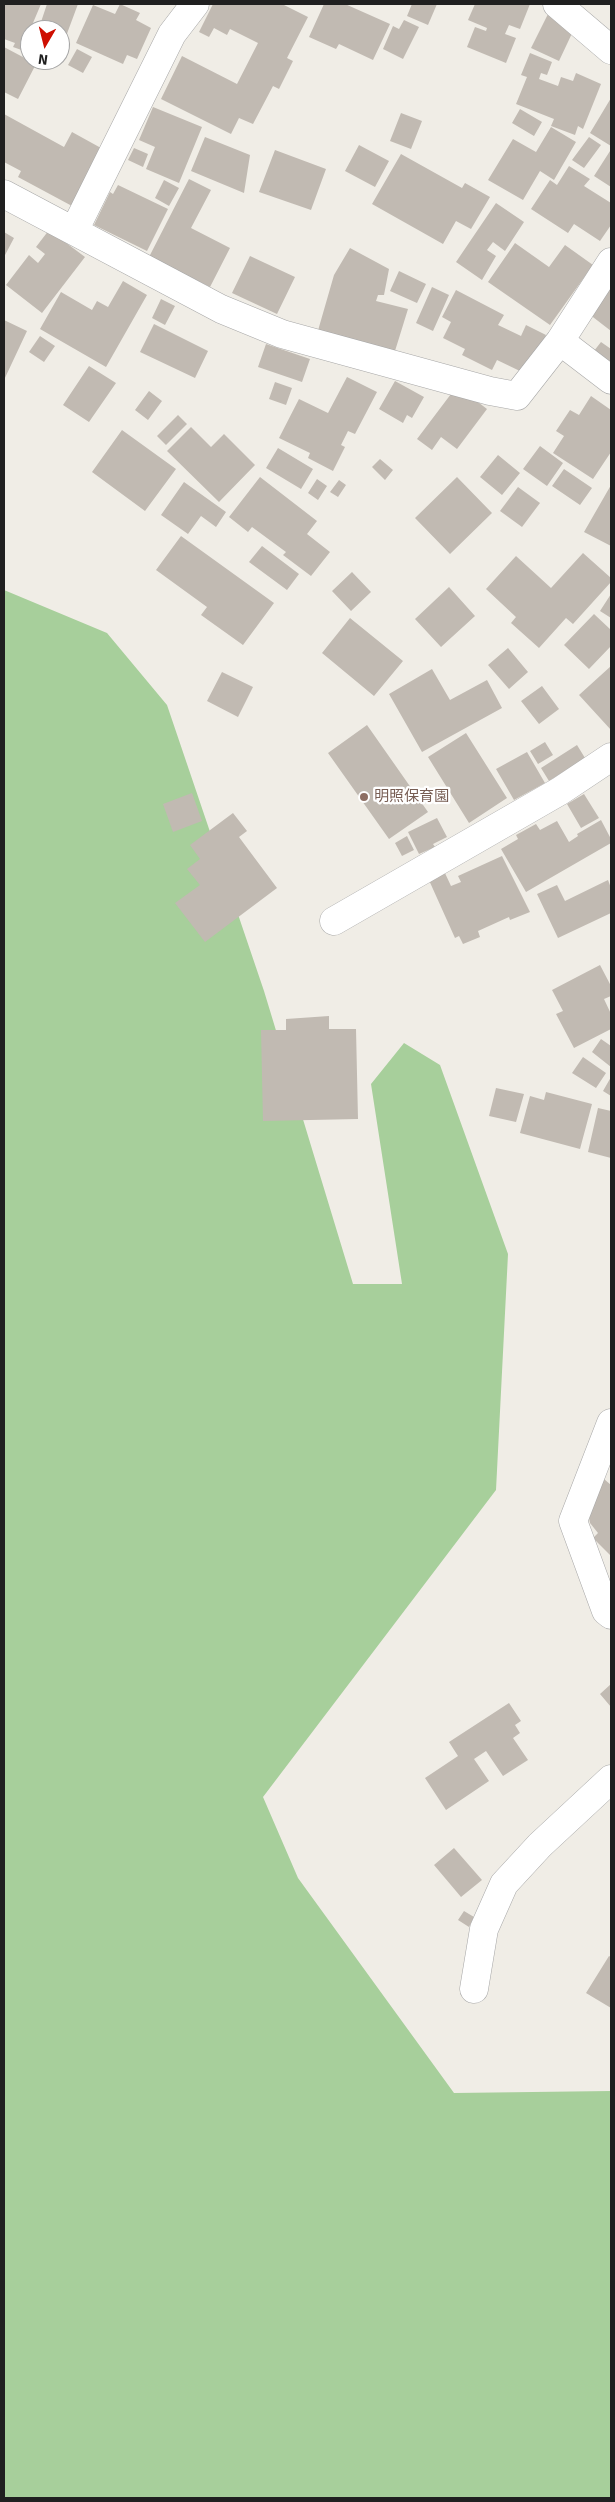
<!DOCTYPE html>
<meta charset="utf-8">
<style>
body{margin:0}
#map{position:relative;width:615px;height:2502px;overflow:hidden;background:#f0ede6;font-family:Signika,sans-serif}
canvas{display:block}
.frame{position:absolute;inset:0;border:5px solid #202020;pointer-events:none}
.north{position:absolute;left:20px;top:20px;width:50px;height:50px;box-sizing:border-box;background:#fff;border:1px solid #a6a6a6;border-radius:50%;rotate:188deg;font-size:14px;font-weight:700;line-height:20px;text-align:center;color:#202020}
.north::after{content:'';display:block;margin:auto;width:18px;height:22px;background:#ce0f02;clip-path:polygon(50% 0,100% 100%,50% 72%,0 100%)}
</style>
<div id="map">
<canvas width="615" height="2502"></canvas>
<div class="frame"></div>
<div class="north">N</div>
</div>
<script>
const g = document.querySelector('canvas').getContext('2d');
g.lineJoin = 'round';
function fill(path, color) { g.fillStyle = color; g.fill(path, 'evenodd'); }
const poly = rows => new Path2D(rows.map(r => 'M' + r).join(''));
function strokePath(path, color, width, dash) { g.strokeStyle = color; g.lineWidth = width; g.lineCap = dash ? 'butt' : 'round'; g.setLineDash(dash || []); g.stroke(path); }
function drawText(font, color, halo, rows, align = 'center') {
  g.font = font + ' Signika,"Noto Sans JP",sans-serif'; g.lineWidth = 4.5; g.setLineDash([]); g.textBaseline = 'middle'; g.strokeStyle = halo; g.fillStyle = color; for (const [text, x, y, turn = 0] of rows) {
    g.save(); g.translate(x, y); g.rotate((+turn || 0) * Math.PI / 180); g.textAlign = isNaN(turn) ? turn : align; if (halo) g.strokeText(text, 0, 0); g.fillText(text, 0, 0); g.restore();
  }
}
fill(poly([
 [4,590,107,633,167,705,264,991,353,1284,402,1284,371,1084,404,1043,440,1065,508,1254,496,1490,263,1797,298,1878,454,2093,611,2091,611,2498,4,2498]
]), '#a7cf9b');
fill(poly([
 [4,4,41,4,30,30,30,53,13,47,15,43,4,39],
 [47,4,78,4,65,39,60,37,60,30,39,28],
 [120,4,140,13,136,20,151,28,137,59,127,55,123,64,76,43,93,5,115,14],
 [213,4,282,4,308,17,287,58,293,61,279,89,273,86,253,124,239,118,231,134,161,99,182,56,237,84,258,43,230,29,227,35,214,28,209,37,199,32],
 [324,4,345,4,390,24,373,60,339,44,336,49,309,37],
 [412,4,437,4,428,25,407,16],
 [475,4,530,4,520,29,509,25,505,34,516,38,506,63,467,47,475,27,486,31,487,28,468,20],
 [548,14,575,27,559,61,531,48],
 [404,20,419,27,403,59,383,49,393,26,399,29],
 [4,47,36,64,18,99,4,92],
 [77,49,92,57,83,73,68,65],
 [530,53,552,62,547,75,541,73,539,79,558,86,561,77,573,81,576,73,601,84,583,129,578,126,575,135,551,126,554,119,516,104,527,77,521,75],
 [611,98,611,146,590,133],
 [153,107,202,127,179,183,146,169,155,147,139,140],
 [520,109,542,122,534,136,512,123],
 [401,113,422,121,411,149,390,141],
 [4,114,64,147,72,132,101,148,72,206,18,177,21,171,4,162],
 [551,127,576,142,554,180,540,171,523,200,488,180,513,139,536,152],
 [205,137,250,155,244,193,191,171],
 [589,137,601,145,584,168,572,160],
 [359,145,389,161,375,187,345,171],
 [134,148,148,154,143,167,128,160],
 [275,150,326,169,311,210,259,192],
 [610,151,611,151,611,187,594,176],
 [401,154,462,188,465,183,490,197,471,229,456,221,443,244,372,204],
 [569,166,590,179,584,186,611,203,611,225,600,241,574,224,568,233,531,209,550,180,557,185],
 [189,179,211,190,191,228,230,248,210,287,149,257],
 [164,180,179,188,169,206,155,198],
 [118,185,168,209,147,251,94,225,110,192,113,194],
 [496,203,524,222,505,251,493,242,487,250,496,256,482,280,456,262],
 [49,230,85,257,42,313,6,285,29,255,38,263,45,254,36,247],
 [4,232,14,238,4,257],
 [515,243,549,267,565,245,593,265,550,325,488,282],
 [350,248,389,269,384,295,378,295,376,301,408,309,395,351,340,336,317,334,334,275],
 [250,256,295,277,277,314,232,293],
 [399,271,426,284,417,303,390,291],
 [123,281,147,295,106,367,40,329,61,292,92,310,97,301,108,307],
 [432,287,449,295,433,331,416,323],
 [611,287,611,331,589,314],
 [456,290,504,315,498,325,521,336,526,325,546,335,535,357,531,355,522,372,497,360,492,370,462,355,465,349,443,338,451,322,442,317],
 [161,299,175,306,165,325,152,318],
 [4,320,27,331,4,380],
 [154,324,208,351,195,378,140,352],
 [40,336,55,346,44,362,29,352],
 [601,342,611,349,611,362,606,368,590,356],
 [266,344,310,359,302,382,258,367],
 [89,366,116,383,89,422,63,405],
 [347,377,377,392,355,434,348,431,341,445,345,447,333,471,308,458,310,453,279,438,299,399,328,413],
 [395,381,424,397,412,418,407,415,403,423,379,409],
 [275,382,292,388,286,405,269,399],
 [457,386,487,409,457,449,441,437,432,450,417,439],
 [149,391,162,401,148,420,135,410],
 [591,396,611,410,611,452,593,479,553,453,564,436,556,431,570,410,579,415],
 [178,415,187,424,166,445,157,436],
 [191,427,211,447,224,434,255,465,219,502,167,451],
 [122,430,176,469,145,511,92,472],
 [540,446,563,463,547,486,523,469],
 [278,448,313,469,301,489,266,468],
 [498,455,520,473,502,495,480,477],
 [380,459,393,470,385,480,372,467],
 [564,469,592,488,580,505,552,486],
 [260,477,317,521,307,534,330,552,311,576,283,555,286,552,252,527,248,532,229,517],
 [457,477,492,513,450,554,415,518],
 [317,479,327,486,318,500,308,493],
 [339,480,346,485,338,497,330,492],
 [184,482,226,512,216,527,201,516,188,534,161,515],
 [611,485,611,546,584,532],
 [518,487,540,503,522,527,500,511],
 [181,536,274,603,243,645,201,615,207,607,156,570],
 [262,546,299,574,287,590,249,562],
 [583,553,611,578,611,582,573,624,566,618,539,648,511,623,516,617,486,589,516,556,551,588],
 [352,572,371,592,351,611,332,591],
 [449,587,475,616,441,647,415,619],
 [611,594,611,618,600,611],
 [594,614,611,630,611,646,589,669,564,645],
 [350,618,403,661,374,696,322,653],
 [508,648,528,672,509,689,488,665],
 [611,666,611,730,579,695],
 [432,669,450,700,487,680,502,708,422,752,389,694],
 [222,672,253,687,238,717,207,701],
 [542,686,559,709,539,724,521,701],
 [367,725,428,812,389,839,328,753],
 [466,733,507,798,469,823,428,757],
 [545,742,553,755,538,764,530,751],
 [577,745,585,758,549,781,541,768],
 [527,752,545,783,514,800,496,769],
 [192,793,202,821,173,832,163,804],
 [584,794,599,818,581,828,567,804],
 [233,813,247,831,239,837,277,888,205,942,175,903,200,885,187,869,200,859,190,845],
 [437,818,447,837,433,844,435,847,419,854,408,832],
 [601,820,611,839,611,843,526,892,501,849,518,839,516,835,536,824,540,830,557,821,569,842,578,836,577,834],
 [407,836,414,850,402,856,395,843],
 [502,856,530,912,510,920,509,917,478,931,480,937,463,944,459,936,455,938,428,878,444,871,451,886,461,882,458,876],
 [608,880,611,888,611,913,558,938,537,894,557,885,565,901],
 [600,965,611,986,611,996,604,999,611,1014,611,1029,574,1048,556,1014,563,1011,552,990],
 [329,1016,329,1029,356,1029,358,1119,263,1121,261,1030,286,1030,286,1019],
 [601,1039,611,1046,611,1067,592,1052],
 [583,1057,606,1073,596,1088,572,1073],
 [611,1077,611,1096,603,1091],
 [496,1088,524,1094,516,1122,489,1116],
 [546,1092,592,1104,580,1149,520,1133,530,1096,544,1100],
 [598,1108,611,1111,611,1158,588,1152],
 [604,1479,611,1485,611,1556,593,1538,598,1533,590,1523,586,1501],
 [611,1684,611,1707,600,1694],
 [509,1703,521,1721,515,1725,520,1733,513,1738,528,1760,503,1776,486,1751,474,1759,489,1781,446,1810,425,1778,458,1756,449,1742],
 [454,1848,482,1880,461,1897,434,1865],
 [464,1911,474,1917,469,1927,458,1920],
 [609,1956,611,1957,611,2008,586,1993]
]), '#c1bab2');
const minor = poly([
 [557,4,611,50],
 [4,194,221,309,282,334,490,391,517,396,560,341,611,262],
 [74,231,172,34,195,4],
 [560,341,611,380],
 [334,921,560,791,611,757],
 [611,1423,573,1521,606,1611,611,1615],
 [474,1989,484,1929,504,1884,540,1845,611,1779]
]);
strokePath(minor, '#a7a7a7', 29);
strokePath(minor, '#fff', 28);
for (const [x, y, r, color] of [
 [364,797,5,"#8d6e63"]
]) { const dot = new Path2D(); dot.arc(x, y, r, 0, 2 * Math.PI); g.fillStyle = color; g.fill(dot); strokePath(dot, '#fff', 2); }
drawText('15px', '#785e54', '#fff', [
 ["明照保育園",374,797]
], 'left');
</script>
